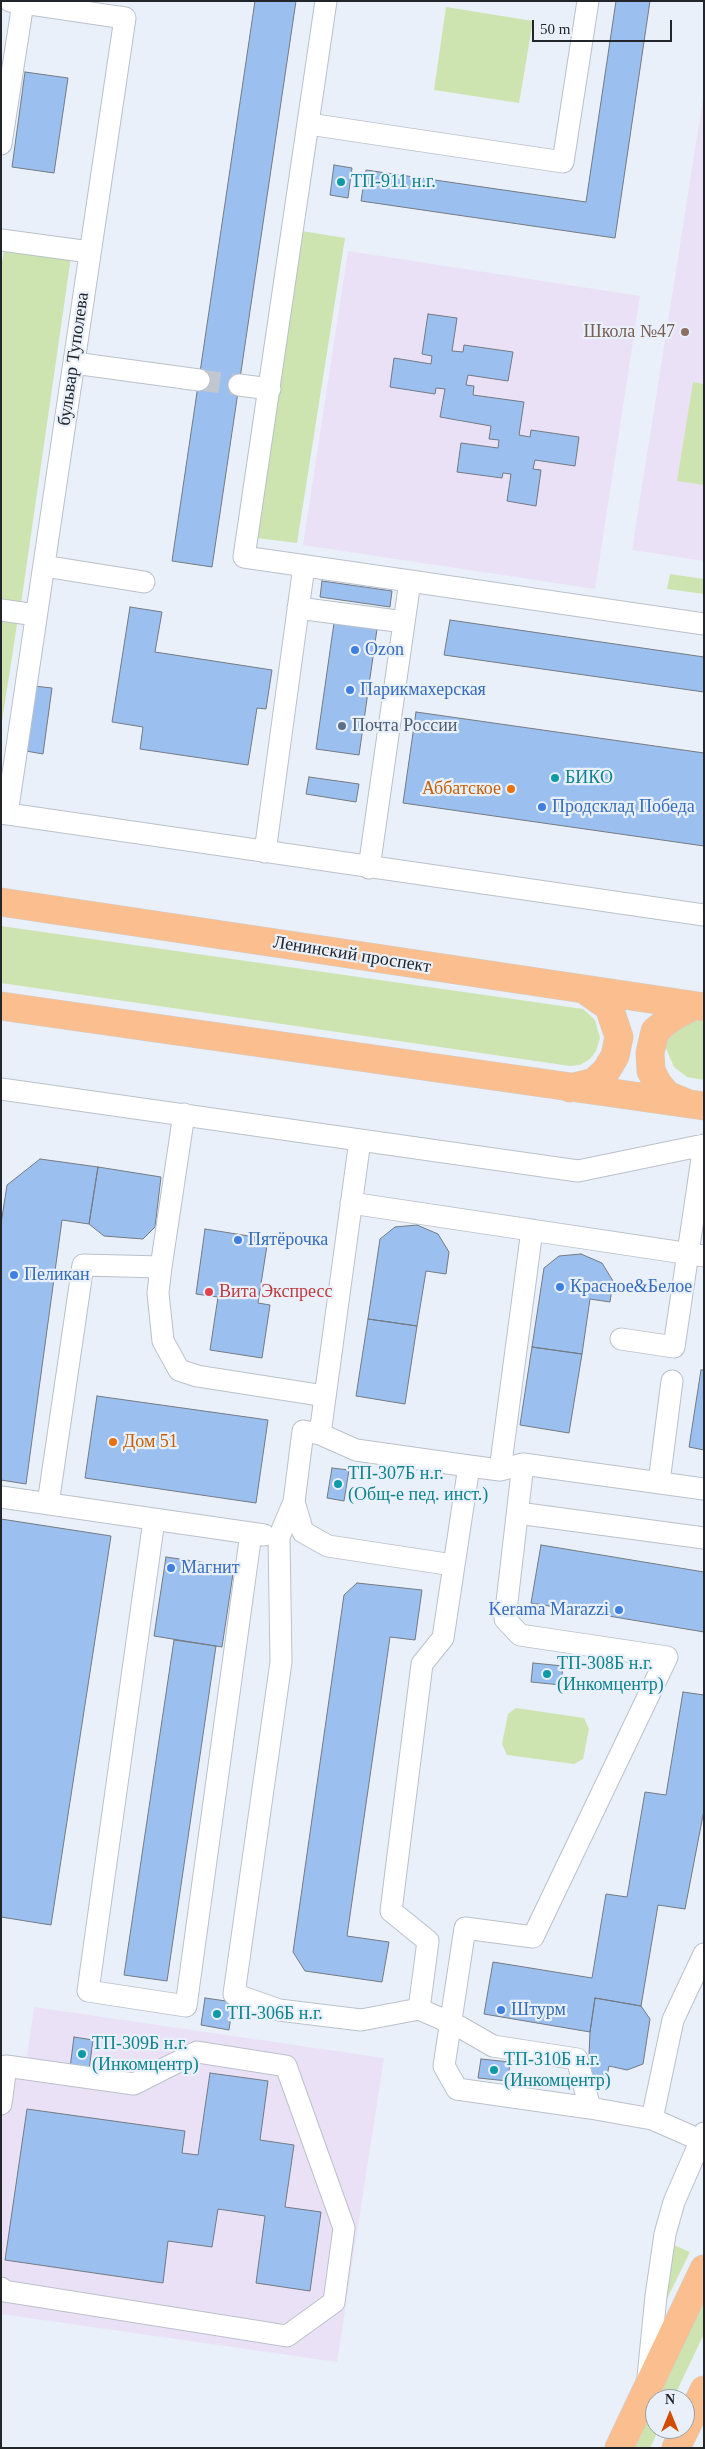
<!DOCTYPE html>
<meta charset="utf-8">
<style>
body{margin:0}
#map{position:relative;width:705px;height:2449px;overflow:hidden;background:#e9f0fa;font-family:"Times New Roman",serif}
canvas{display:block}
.frame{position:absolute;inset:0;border:2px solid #222529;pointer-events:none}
.north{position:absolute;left:645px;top:2389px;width:50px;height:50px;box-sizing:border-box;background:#e9f0fa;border:1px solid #999fa6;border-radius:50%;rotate:0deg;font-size:14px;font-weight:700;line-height:20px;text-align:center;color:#222529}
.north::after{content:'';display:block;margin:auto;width:18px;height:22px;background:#d24d01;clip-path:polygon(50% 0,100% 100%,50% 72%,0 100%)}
.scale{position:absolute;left:532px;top:20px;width:140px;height:22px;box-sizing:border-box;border:2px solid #222529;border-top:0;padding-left:6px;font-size:15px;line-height:18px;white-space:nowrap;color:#222529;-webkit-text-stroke:4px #e9f0fa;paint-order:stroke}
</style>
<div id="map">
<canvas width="705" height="2449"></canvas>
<div class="frame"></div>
<div class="north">N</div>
<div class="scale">50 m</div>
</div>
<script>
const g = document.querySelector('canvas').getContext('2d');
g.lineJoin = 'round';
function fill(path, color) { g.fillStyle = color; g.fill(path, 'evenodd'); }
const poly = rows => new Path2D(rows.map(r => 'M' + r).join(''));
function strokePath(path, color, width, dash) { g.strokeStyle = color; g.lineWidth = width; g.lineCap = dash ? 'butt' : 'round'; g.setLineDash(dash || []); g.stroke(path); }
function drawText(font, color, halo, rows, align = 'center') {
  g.font = font + ' "Times New Roman",serif'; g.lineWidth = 4.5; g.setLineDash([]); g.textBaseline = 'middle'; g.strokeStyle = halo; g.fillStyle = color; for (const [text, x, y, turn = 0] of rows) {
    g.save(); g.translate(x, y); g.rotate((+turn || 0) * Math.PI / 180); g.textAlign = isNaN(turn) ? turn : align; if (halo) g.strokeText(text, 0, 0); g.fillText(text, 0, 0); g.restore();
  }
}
fill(poly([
 [704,92,704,561,632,550],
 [348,251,640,296,595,589,303,545],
 [34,2007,384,2058,337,2362,1,2314,1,2054,27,2057]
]), '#eae1f7');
fill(poly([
 [446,7,533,21,519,103,434,90],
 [302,231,345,238,297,543,256,538],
 [4,250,71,257,21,604,1,601,1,269],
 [693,382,704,384,704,485,677,481],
 [670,574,704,579,704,594,667,589],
 [1,615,18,618,1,728],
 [1,926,583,1009,595,1020,600,1038,596,1051,590,1059,580,1065,570,1066,1,983],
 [691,1019,704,1021,704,1080,687,1077,674,1067,665,1046,670,1027],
 [516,1708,584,1718,589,1729,583,1759,574,1764,507,1755,502,1744,508,1714],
 [674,2245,690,2252,665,2303],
 [704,2296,704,2334,673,2399,656,2399],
 [655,2401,655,2429,659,2429,650,2448,633,2448]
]), '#cee4b0');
const building = poly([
 [255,1,296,1,212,567,172,561,255,1],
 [616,1,650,1,615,238,361,201,366,170,586,202,616,1],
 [25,72,68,78,54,173,12,167,25,72],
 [334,165,352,168,348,198,330,195,334,165],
 [428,314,457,318,452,351,463,352,464,345,513,352,508,381,468,375,466,385,474,386,473,395,524,402,519,435,530,437,531,430,579,437,575,466,535,460,533,469,541,470,536,506,507,501,511,474,503,473,502,478,457,472,461,443,498,448,499,440,489,439,491,426,440,417,445,389,436,388,435,394,390,387,394,358,431,364,432,356,422,354,428,314],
 [322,581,392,591,390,607,320,597,322,581],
 [130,607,162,612,155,652,272,670,266,709,257,708,248,765,140,749,143,727,112,722,130,607],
 [450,620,704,657,704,692,444,655,450,620],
 [334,623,377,629,359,755,316,749,334,623],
 [34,686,52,688,43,754,26,751,34,686],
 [416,712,704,753,704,846,403,803,416,712],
 [309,777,359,784,356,802,306,794,309,777],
 [40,1159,98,1167,89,1224,62,1220,26,1484,1,1480,1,1224,7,1185,40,1159],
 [98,1167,161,1177,155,1227,143,1239,104,1236,89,1224,98,1167],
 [417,1225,438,1234,449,1252,446,1274,426,1271,417,1326,368,1319,380,1239,395,1227,417,1225],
 [205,1229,268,1239,258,1303,270,1305,262,1358,210,1350,218,1297,196,1294,205,1229],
 [581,1254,602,1263,613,1281,610,1302,590,1299,582,1354,532,1347,544,1268,559,1256,581,1254],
 [368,1319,417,1326,405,1404,356,1396,368,1319],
 [532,1347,582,1354,569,1433,520,1425,532,1347],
 [701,1370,704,1370,704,1450,689,1447,701,1370],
 [97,1396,268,1420,256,1503,85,1478,97,1396],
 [332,1468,349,1470,344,1501,327,1498,332,1468],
 [1,1519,111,1536,51,1925,1,1917,1,1519],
 [541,1545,704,1572,704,1632,531,1603,541,1545],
 [166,1557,234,1567,222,1647,154,1636,166,1557],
 [357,1583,422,1590,415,1640,390,1637,347,1936,389,1942,382,1982,305,1971,293,1952,344,1595,357,1583],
 [174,1640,216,1646,167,1981,124,1975,174,1640],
 [533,1663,563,1666,561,1685,531,1682,533,1663],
 [683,1692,704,1695,704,1810,685,1909,658,1905,641,2006,595,1998,590,2032,484,2014,493,1962,592,1978,606,1894,627,1897,645,1792,666,1795,683,1692],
 [205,1998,233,2002,229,2030,201,2025,205,1998],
 [595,1998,641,2006,650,2019,643,2064,627,2070,609,2066,606,2081,588,2079,590,2032,595,1998],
 [74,2037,93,2040,89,2070,70,2068,74,2037],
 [481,2059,510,2062,508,2081,478,2078,481,2059],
 [210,2073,268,2081,260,2140,294,2145,285,2207,321,2212,310,2291,256,2283,265,2216,218,2209,212,2247,168,2241,163,2283,5,2260,27,2109,185,2131,182,2153,198,2155,210,2073]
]);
fill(building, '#9bc0ef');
strokePath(building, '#737a82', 1);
strokePath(poly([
 [199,380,239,385]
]), '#c1c7d0', 21, [21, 11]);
const minor = poly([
 [326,1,244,557,410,581,369,868],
 [309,124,563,162,588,1],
 [1,144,23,3],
 [1,240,90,252],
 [74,363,199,380],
 [239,385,270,389],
 [44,566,144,582],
 [410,581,704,624],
 [298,608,404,622],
 [1,610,36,615],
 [1,813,704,915],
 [7,814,125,18,10,1],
 [265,852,304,566],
 [1,1089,578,1171,704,1145],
 [351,1203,704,1256],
 [161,1267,158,1293,163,1341,179,1370,197,1376,325,1396],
 [621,1339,674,1347,704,1145],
 [320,1434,360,1140],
 [523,1464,505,1619,520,1635,667,1657,533,1937,465,1928,444,2066,457,2089,590,2108,652,2119,700,2140],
 [469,1466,443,1638,422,1664,391,1911,428,1941,419,2009,460,2027,493,2046,577,2059,590,2108],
 [500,1470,532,1230],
 [659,1482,672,1381],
 [1,1497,264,1535],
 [294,1502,303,1532,328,1546,453,1565],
 [48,1504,83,1265,161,1267,184,1114],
 [518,1513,704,1538],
 [154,1520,88,1991,186,2006,251,1533],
 [419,2009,361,2020,279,2010,234,1994,281,1662,279,1537,294,1502,303,1431,320,1434,356,1450,469,1466,500,1470,523,1464,704,1489],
 [1,2104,6,2066,134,2084,197,2052,286,2066,344,2228,334,2302,287,2336,4,2291,1,2288],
 [652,2119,673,2020,704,1954],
 [648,2377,656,2296,665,2234,674,2202,704,2133]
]);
const major = poly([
 [1,902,704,1007],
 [1,1006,704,1106],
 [570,1088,594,1082,606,1071,615,1056,619,1037,609,1007,585,990],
 [684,1102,667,1095,658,1084,651,1071,650,1053,655,1031,671,1018,693,1006],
 [619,2448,704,2269],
 [676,2448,704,2390]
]);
strokePath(minor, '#bac1ca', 23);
strokePath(major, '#cecfd0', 29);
strokePath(minor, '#fff', 21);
strokePath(major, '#fbbe8f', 28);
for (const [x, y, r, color] of [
 [341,182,5,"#0f9aa8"],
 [685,332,5,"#8d6e63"],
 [355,650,5,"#3f7fe0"],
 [350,690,5,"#3f7fe0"],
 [342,726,5,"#5c6f8a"],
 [555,778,5,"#0f9aa8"],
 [511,789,5,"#e8710a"],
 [542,807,5,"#3f7fe0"],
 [238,1240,5,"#3f7fe0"],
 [14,1275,5,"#3f7fe0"],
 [560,1287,5,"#3f7fe0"],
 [209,1292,5,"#e0444e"],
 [113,1442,5,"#e8710a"],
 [338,1484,5,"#0f9aa8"],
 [171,1568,5,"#3f7fe0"],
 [619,1610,5,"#3f7fe0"],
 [547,1674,5,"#0f9aa8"],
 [501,2010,5,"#3f7fe0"],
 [217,2014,5,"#0f9aa8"],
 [82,2054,5,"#0f9aa8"],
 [494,2070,5,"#0f9aa8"]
]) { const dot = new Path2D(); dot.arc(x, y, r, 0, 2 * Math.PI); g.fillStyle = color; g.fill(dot); strokePath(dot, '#e9f0fa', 2); }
drawText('18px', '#0d838f', '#e9f0fa', [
 ["ТП-911 н.г.",351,182],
 ["БИКО",565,778],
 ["ТП-307Б н.г.",348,1474],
 ["(Общ-е пед. инст.)",348,1495],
 ["ТП-308Б н.г.",557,1664],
 ["(Инкомцентр)",557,1685],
 ["ТП-306Б н.г.",227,2014],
 ["ТП-309Б н.г.",92,2044],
 ["(Инкомцентр)",92,2065],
 ["ТП-310Б н.г.",504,2060],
 ["(Инкомцентр)",504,2081]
], 'left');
drawText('18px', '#785e54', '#e9f0fa', [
 ["Школа №47",675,332]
], 'right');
drawText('18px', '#222529', '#e9f0fa', [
 ["бульвар Туполева",74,359,-82],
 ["Ленинский проспект",352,955,9]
]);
drawText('18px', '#366cbe', '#e9f0fa', [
 ["Ozon",365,650],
 ["Парикмахерская",360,690],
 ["Продсклад Победа",552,807],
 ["Пятёрочка",248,1240],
 ["Пеликан",24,1275],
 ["Красное&Белое",570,1287],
 ["Магнит",181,1568],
 ["Kerama Marazzi",609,1610,"right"],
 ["Штурм",511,2010]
], 'left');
drawText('18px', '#4e5e75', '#e9f0fa', [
 ["Почта России",352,726]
], 'left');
drawText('18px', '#c56008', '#e9f0fa', [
 ["Аббатское",501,789],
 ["Дом 51",123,1442,"left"]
], 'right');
drawText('18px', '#be3a42', '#e9f0fa', [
 ["Вита Экспресс",219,1292]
], 'left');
</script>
